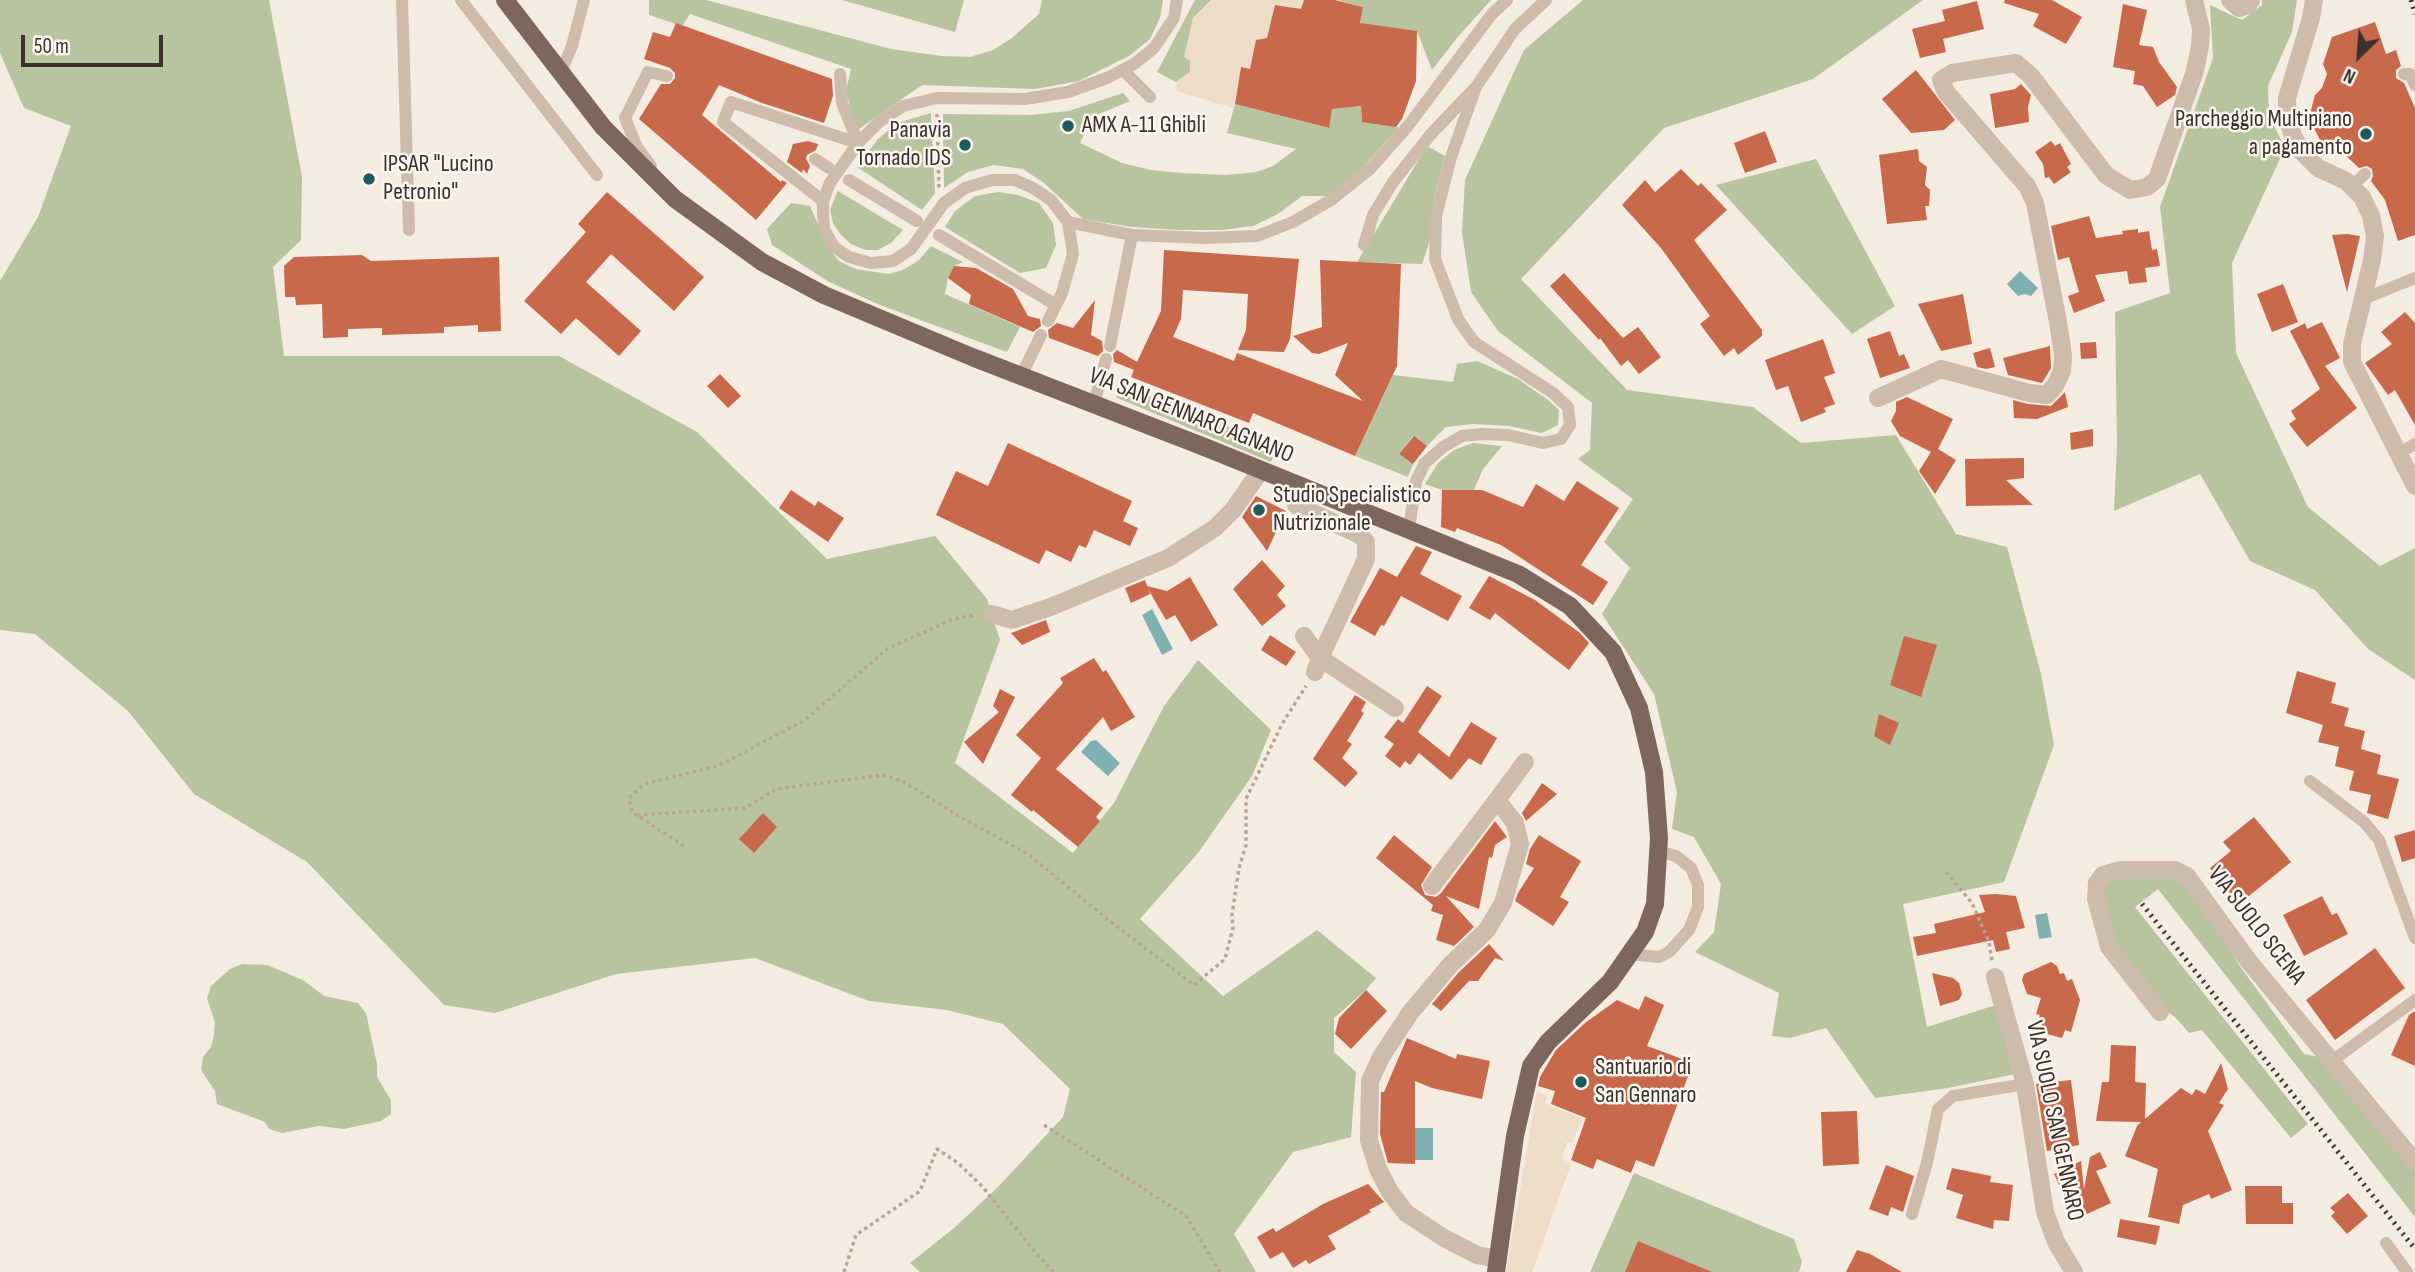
<!DOCTYPE html>
<style>
body{margin:0}
#map{position:relative;width:2415px;height:1272px;overflow:hidden;background:#f4ebe1;font-family:"Sofia Sans Condensed",sans-serif}
canvas{display:block}
.north{position:absolute;left:2324px;top:21px;width:70px;height:70px;-webkit-text-stroke:5px #fbf5ee;paint-order:stroke;rotate:205deg;font-size:19px;font-weight:700;line-height:28px;text-align:center;color:#3b302b}
.north::after{content:'';display:block;margin:auto;width:24px;height:32px;background:#3b302b;clip-path:polygon(50% 0,100% 100%,50% 72%,0 100%)}
.scale{position:absolute;left:21px;top:35px;width:142px;height:32px;box-sizing:border-box;border:4px solid #3b302b;border-top:0;padding-left:9px;font-size:21px;line-height:24px;white-space:nowrap;color:#3b302b;-webkit-text-stroke:5px #fbf5ee;paint-order:stroke}
</style>
<div id="map">
<canvas width="2415" height="1272"></canvas>
<div class="north">N</div>
<div class="scale">50 m</div>
</div>
<script>
const g = document.querySelector('canvas').getContext('2d');
g.lineJoin = 'round';
function fill(path, color) { g.fillStyle = color; g.fill(path, 'evenodd'); }
const poly = rows => new Path2D(rows.map(r => 'M' + r).join(''));
function strokePath(path, color, width, dash) { g.strokeStyle = color; g.lineWidth = width; g.lineCap = dash ? 'butt' : 'round'; g.setLineDash(dash || []); g.stroke(path); }
function drawText(font, color, halo, rows, align = 'center') {
  g.font = font + ' "Sofia Sans Condensed",sans-serif'; g.lineWidth = 5; g.setLineDash([]); g.textBaseline = 'middle'; g.strokeStyle = halo; g.fillStyle = color; for (const [text, x, y, turn = 0] of rows) {
    g.save(); g.translate(x, y); g.rotate((+turn || 0) * Math.PI / 180); g.textAlign = isNaN(turn) ? turn : align; if (halo) g.strokeText(text, 0, 0); g.fillText(text, 0, 0); g.restore();
  }
}
fill(poly([
 [0,0,269,0,302,177,301,240,273,267,284,356,559,356,697,432,827,559,935,536,987,599,1000,640,955,763,1073,853,1114,803,1164,706,1198,660,1271,730,1252,776,1198,853,1140,919,1223,996,1317,930,1376,978,1366,990,1334,1018,1334,1052,1356,1072,1351,1137,1293,1152,1234,1234,1256,1272,920,1272,910,1263,954,1228,998,1187,1063,1117,1070,1089,1003,1024,947,1010,869,1001,755,958,616,974,495,1013,444,1005,307,862,194,794,128,711,35,634,0,630,0,281,38,217,71,126,24,108,0,53],
 [649,0,706,0,891,49,942,56,970,57,993,50,1012,38,1039,14,1042,0,1163,0,1160,18,1150,39,1129,56,1079,81,1035,89,922,85,856,131,846,91,851,69,690,14,682,26,649,15],
 [842,0,964,0,955,32],
 [1195,0,1211,0,1193,18,1190,72,1176,82,1157,72],
 [1338,0,1491,0,1457,38,1432,70,1417,31,1358,34,1363,7],
 [1583,0,1923,0,1813,79,1664,128,1521,279,1627,390,1753,407,1801,443,1896,435,1956,534,2007,547,2041,674,2054,745,2004,882,1903,904,1927,1027,2002,1003,2015,1074,1948,1088,1875,1098,1826,1028,1790,1038,1772,1036,1779,993,1695,952,1714,932,1721,884,1694,837,1672,829,1677,792,1654,694,1602,614,1630,568,1604,542,1633,499,1578,459,1590,450,1592,403,1498,331,1471,292,1462,232,1465,180,1524,50],
 [2262,0,2297,0,2292,32,2268,86,2269,115,2285,148,2232,263,2236,353,2308,507,2380,566,2415,548,2415,680,2368,649,2315,590,2250,561,2200,474,2114,511,2117,445,2115,312,2170,293,2160,207,2213,58,2210,5,2242,20,2262,5],
 [1123,93,1130,101,1092,117,1080,143,1122,163,1151,170,1180,173,1227,175,1256,172,1273,166,1296,149,1227,133,1235,104,1328,128,1332,109,1361,106,1362,121,1399,127,1358,173,1328,196,1302,196,1278,214,1253,226,1222,230,1178,230,1132,227,1083,219,1044,183,1023,169,994,165,968,172,944,188,943,114,1030,115,1069,111],
 [931,113,935,193,922,210,857,167,878,139,897,123],
 [1427,146,1445,156,1434,199,1431,237,1422,264,1357,262],
 [1816,159,1895,306,1852,334,1716,185],
 [838,190,838,191,903,230,891,243,878,250,865,250,851,244,841,235,833,223,830,210],
 [998,192,1018,195,1039,203,1053,223,1056,245,1046,268,1020,273,945,227,955,211,975,196],
 [791,203,810,206,829,249,839,261,856,269,889,274,903,270,919,260,931,246,963,262,954,266,948,278,945,294,1020,327,1007,352,880,305,829,282,772,245,767,229],
 [1477,361,1518,379,1548,400,1559,410,1558,425,1542,433,1509,426,1472,424,1446,427,1427,446,1413,436,1399,454,1413,464,1408,477,1355,456,1393,375,1453,382,1457,364],
 [1137,391,1166,401,1248,435,1279,443,1271,462,1115,397],
 [1473,443,1502,446,1483,469,1474,490,1442,490,1425,484,1438,463,1454,450],
 [2117,877,2173,878,2193,890,2239,965,2304,1054,2324,1058,2415,1171,2415,1217,2158,889,2135,907,2308,1124,2291,1138,2202,1030,2189,1033,2176,1018,2160,1006,2113,943,2102,898,2105,884],
 [242,964,267,965,303,980,324,996,358,1003,366,1013,377,1064,377,1077,391,1100,391,1114,381,1121,344,1129,319,1126,282,1133,269,1129,265,1122,217,1104,215,1091,201,1070,203,1057,211,1047,214,1035,215,1022,207,998,211,986,230,969],
 [1634,1173,1794,1239,1802,1262,1799,1272,1590,1272]
]), '#b8c4a0');
fill(poly([
 [1211,0,1304,0,1301,9,1267,38,1256,40,1261,70,1241,68,1233,108,1177,91,1176,82,1190,72,1190,61,1184,57,1193,18],
 [1537,1091,1547,1096,1545,1103,1582,1119,1572,1143,1567,1142,1562,1158,1571,1164,1532,1272,1506,1272]
]), '#ecdcc8');
fill(poly([
 [2020,271,2038,288,2031,296,2025,294,2018,296,2007,284],
 [1152,609,1173,649,1162,655,1142,615],
 [1096,740,1120,763,1108,776,1081,752,1091,741],
 [2047,913,2052,937,2039,939,2035,915],
 [1415,1128,1433,1128,1433,1160,1415,1160]
]), '#7fb0b2');
fill(poly([
 [1304,0,1335,0,1363,7,1360,23,1417,31,1416,81,1402,119,1396,127,1362,122,1361,106,1332,109,1329,128,1235,104,1241,67,1250,69,1256,40,1267,38,1275,5,1301,9],
 [2005,0,2052,0,2082,17,2066,44,2033,26,2039,14,2004,3],
 [1977,1,1984,29,1943,39,1946,52,1920,58,1912,29,1945,21,1942,10],
 [2123,4,2147,10,2139,45,2153,47,2159,62,2177,87,2175,95,2157,107,2143,86,2133,84,2135,71,2113,67],
 [2375,22,2386,54,2396,50,2401,66,2396,70,2396,78,2404,83,2415,108,2415,235,2398,241,2385,200,2371,181,2373,176,2372,169,2367,166,2359,168,2344,154,2333,151,2321,142,2313,126,2311,110,2315,95,2322,88,2327,74,2323,64,2332,37],
 [676,23,832,79,833,96,824,123,762,103,719,85,702,115,781,182,782,180,787,183,756,220,639,119,661,84,670,84,675,78,675,73,670,68,644,59,653,32,670,37],
 [1916,70,1955,120,1944,130,1911,133,1882,99],
 [2021,84,2031,95,2028,107,2029,122,1995,128,1990,94,2015,89],
 [1765,131,1777,162,1745,173,1734,143],
 [808,141,818,144,816,150,807,155,806,159,810,166,807,174,803,169,802,173,787,162,793,144],
 [2051,141,2055,146,2060,143,2071,164,2067,167,2071,172,2054,184,2049,177,2045,178,2043,164,2035,152],
 [1918,149,1919,161,1927,167,1925,185,1930,190,1929,206,1925,206,1927,220,1887,224,1879,155],
 [1681,169,1698,186,1701,183,1727,210,1694,240,1762,330,1762,336,1738,355,1734,348,1724,356,1700,324,1710,316,1661,248,1622,205,1645,180,1655,192],
 [607,192,704,277,674,311,611,254,586,282,641,331,619,356,576,318,561,334,524,301,586,232,578,224],
 [2089,216,2096,238,2123,234,2122,231,2138,229,2138,233,2149,231,2152,250,2157,249,2160,266,2145,268,2147,282,2129,284,2127,271,2095,275,2105,301,2074,313,2068,296,2079,292,2069,257,2058,260,2051,226],
 [2347,234,2360,236,2347,292,2332,235],
 [1164,250,1299,259,1290,339,1284,352,1238,350,1246,330,1248,294,1183,290,1181,319,1173,337,1234,361,1237,353,1363,401,1335,375,1348,343,1319,354,1312,353,1293,336,1322,327,1320,260,1401,264,1397,366,1355,456,1253,413,1249,423,1131,377,1134,370,1114,362,1113,354,1117,350,1137,362,1161,311],
 [362,255,371,261,499,257,501,331,478,332,478,325,444,327,444,333,382,335,382,328,348,329,348,337,323,338,322,304,296,305,295,297,285,297,284,266,294,257],
 [954,266,976,268,1013,289,1028,316,1040,319,1041,326,1033,332,969,304,971,295,948,278],
 [1564,273,1623,338,1638,327,1661,357,1639,374,1628,360,1621,366,1600,338,1599,340,1550,286],
 [2283,284,2298,322,2272,332,2257,294],
 [1963,294,1972,344,1941,351,1918,304],
 [1095,300,1091,335,1102,341,1103,351,1098,356,1049,338,1048,330,1057,323,1073,328],
 [2405,312,2415,323,2415,425,2395,390,2388,395,2365,363,2392,344,2381,332],
 [2322,322,2340,358,2325,366,2357,408,2307,447,2289,424,2296,419,2291,411,2320,389,2290,331,2305,323,2307,329],
 [1890,331,1899,356,1904,354,1910,368,1880,378,1867,339],
 [1823,339,1835,373,1824,377,1835,404,1824,408,1826,412,1801,422,1788,386,1776,390,1765,360],
 [2096,342,2097,358,2081,359,2080,343],
 [2050,346,2051,368,2042,383,2008,375,2003,358],
 [1990,348,1995,367,1986,369,1977,367,1973,353],
 [720,374,741,396,728,408,707,386],
 [2065,392,2068,407,2037,419,2014,418,2013,400,2028,404,2051,406],
 [1907,397,1953,419,1938,449,1956,460,1935,494,1919,471,1931,452,1900,436,1891,421,1896,411,1896,402],
 [2093,429,2093,446,2071,450,2070,433],
 [1414,436,1427,446,1413,464,1399,454],
 [1008,443,1132,501,1123,521,1138,528,1130,546,1094,530,1086,548,1079,545,1071,562,1046,550,1039,564,936,515,956,471,988,486],
 [2024,458,2024,478,2006,480,2033,505,1966,506,1965,459],
 [1577,481,1619,508,1581,565,1608,582,1593,605,1501,545,1457,528,1455,532,1441,527,1442,490,1482,490,1523,507,1536,484,1564,501],
 [791,490,815,506,818,501,844,518,828,542,779,508],
 [1256,496,1286,511,1267,551,1242,517],
 [1416,546,1432,552,1420,574,1462,596,1448,621,1401,596,1384,626,1381,625,1375,636,1350,622,1380,568,1397,577],
 [1262,560,1285,586,1277,595,1286,606,1262,626,1233,589],
 [1489,576,1535,600,1580,633,1589,643,1569,670,1495,613,1490,620,1469,608],
 [1190,577,1218,625,1191,642,1175,615,1166,620,1148,589,1150,594,1131,603,1125,588,1145,580,1147,586,1167,591],
 [1046,620,1050,632,1022,645,1011,633],
 [1270,635,1296,652,1286,666,1261,650],
 [1904,636,1937,645,1921,697,1890,685],
 [1094,658,1103,672,1106,670,1135,717,1111,731,1103,717,1056,769,1103,808,1096,817,1100,821,1078,847,1033,810,1032,812,1011,795,1041,758,1016,735,1063,683,1060,678],
 [2297,671,2336,683,2331,703,2349,708,2344,726,2365,731,2361,749,2381,755,2377,774,2399,779,2388,819,2367,813,2371,795,2349,790,2354,771,2335,766,2339,747,2318,742,2323,725,2286,713],
 [1427,686,1442,696,1418,732,1449,757,1471,722,1497,738,1481,765,1469,758,1451,780,1419,753,1410,765,1405,761,1400,768,1385,756,1394,744,1384,737,1398,719,1403,723],
 [1000,689,1015,697,983,764,964,742,999,712,993,706],
 [1355,695,1366,702,1361,711,1364,713,1347,741,1352,744,1342,758,1358,773,1345,787,1313,759],
 [1879,714,1899,723,1890,745,1874,736],
 [1542,783,1557,794,1526,821,1522,813],
 [763,813,777,827,754,853,739,839],
 [2254,817,2291,862,2239,904,2210,868,2231,851,2223,842],
 [1495,821,1507,837,1495,845,1492,858,1489,857,1479,909,1446,896,1474,927,1454,946,1436,940,1443,915,1431,911,1433,905,1376,858,1394,835,1432,867,1421,885,1425,895,1436,897,1441,893],
 [2415,830,2415,858,2402,862,2394,836],
 [1539,835,1581,861,1560,897,1569,902,1553,926,1515,901,1518,893,1534,868,1526,864,1530,849],
 [1996,894,2016,896,2025,928,2006,932,2010,949,1996,952,1993,940,1917,956,1913,937,1936,933,1934,924,1985,912,1979,895],
 [2322,896,2332,915,2337,913,2348,934,2304,956,2283,915],
 [1489,944,1504,961,1495,958,1478,981,1469,981,1441,1011,1432,1004,1459,972],
 [2375,948,2405,988,2335,1040,2306,1000],
 [2051,962,2057,966,2060,974,2064,973,2067,981,2072,979,2080,1000,2071,1032,2065,1030,2062,1038,2036,1031,2040,1015,2036,1014,2041,998,2027,994,2022,980,2024,974],
 [1932,973,1953,978,1959,983,1962,994,1959,1000,1940,1006],
 [1366,990,1387,1011,1351,1049,1335,1034,1339,1018],
 [1645,996,1664,1005,1647,1046,1693,1063,1654,1167,1636,1160,1631,1173,1597,1159,1593,1169,1571,1160,1586,1118,1551,1104,1555,1091,1538,1086,1540,1077,1556,1050,1585,1023,1617,1000,1639,1010],
 [2415,1011,2415,1066,2391,1055,2409,1015],
 [1407,1038,1456,1059,1457,1054,1490,1061,1482,1099,1432,1088,1415,1081,1415,1164,1388,1163,1380,1134,1381,1092,1384,1092],
 [2111,1045,2136,1046,2135,1082,2146,1083,2145,1119,2181,1088,2192,1095,2196,1089,2205,1094,2221,1063,2228,1089,2219,1103,2224,1105,2208,1131,2232,1190,2211,1199,2209,1194,2183,1205,2179,1224,2148,1217,2158,1169,2125,1156,2137,1126,2141,1122,2096,1121,2102,1082,2109,1082],
 [2071,1080,2079,1145,2047,1151,2036,1084],
 [1857,1111,1859,1164,1823,1166,1821,1112],
 [2100,1152,2107,1167,2096,1171,2111,1203,2087,1214,2079,1199,2069,1204,2054,1174,2081,1161,2084,1189,2090,1157],
 [1886,1165,1914,1176,1903,1212,1891,1207,1888,1216,1869,1209],
 [1952,1168,1991,1176,1990,1182,2013,1185,2009,1221,1994,1220,1993,1229,1956,1218,1963,1195,1946,1189],
 [1368,1184,1384,1202,1369,1210,1371,1212,1328,1236,1336,1249,1309,1264,1306,1260,1293,1268,1283,1252,1270,1259,1257,1237,1273,1228,1276,1232,1323,1204],
 [2245,1186,2282,1186,2282,1203,2293,1203,2293,1224,2246,1224],
 [2348,1193,2368,1216,2347,1234,2331,1216,2335,1212,2330,1208],
 [2120,1219,2160,1226,2156,1245,2117,1237],
 [1638,1241,1712,1272,1625,1272],
 [1857,1250,1870,1254,1902,1272,1846,1272]
]), '#c8694b');
strokePath(poly([
 [937,114,939,190],
 [637,815,745,808,776,789,884,775,904,782,960,817,1028,854,1111,922,1194,985,1225,959,1233,928,1232,915,1239,868,1246,845,1246,799,1282,724,1306,686],
 [684,846,632,812,629,798,644,784,718,766,805,720,887,649,953,619,976,615],
 [1946,872,1972,903,1989,942,1992,961],
 [1044,1125,1186,1216,1220,1272],
 [844,1272,856,1235,920,1191,937,1149,958,1163,982,1186,1034,1251,1054,1272]
]), '#b9a596', 3.5, [3.5, 3.5]);
strokePath(poly([
 [402,0,409,230],
 [461,0,597,175],
 [1123,70,1150,97],
 [561,72,572,46,584,0],
 [840,74,842,103,858,143],
 [2404,74,2410,74,2415,85],
 [858,143,879,122,903,106,937,98,1025,99,1068,92,1107,78,1134,64,1154,48,1174,18,1177,0],
 [815,159,829,168],
 [651,166,637,147,625,118,648,72,667,76],
 [849,180,917,221],
 [830,183,823,201,823,213,824,229,834,247,849,257,871,263,893,261,911,249],
 [2351,186,2365,174],
 [823,201,723,122,731,102,858,143],
 [944,203,965,188,992,180,1015,180,1033,188,1051,200,1068,222,1073,254,1062,293,1048,321],
 [1068,222,1132,235,1205,238,1257,236,1293,222,1331,200,1370,169,1408,126,1492,14,1507,0],
 [939,235,1056,305],
 [1364,245,1373,215,1393,182,1431,134,1476,87,1515,29,1546,0],
 [2363,299,2415,278],
 [1110,346,1132,235],
 [1021,376,1041,335],
 [1094,404,1106,359],
 [2400,453,2415,444],
 [1409,529,1416,481,1425,463,1443,447,1462,436,1483,434,1508,435,1543,443,1561,439,1570,425,1568,407,1553,393,1474,342,1458,319,1435,259,1436,216,1451,157,1476,87],
 [2310,781,2364,822,2379,840,2415,938],
 [1630,954,1659,957,1669,952,1689,930,1698,907,1698,885,1691,868,1676,856,1658,851],
 [2332,1061,2415,1000],
 [1912,1214,1927,1163,1938,1109,1953,1096,2025,1084],
 [2386,1243,2407,1272]
]), '#cdbbac', 12);
strokePath(poly([
 [2230,0,2239,8,2248,5,2251,0],
 [2314,0,2311,18,2287,98,2288,120,2293,136,2302,152,2318,168,2346,181,2362,197,2371,216,2375,236,2372,260,2352,344,2352,362,2415,486],
 [1878,398,1941,369,2029,393,2047,395,2056,384,2062,371,2063,355,2058,322,2035,203,2027,186,1946,92,1941,80,1952,73,2016,63,2031,76,2106,175,2130,190,2147,187,2157,179,2195,71,2200,46,2201,29,2194,0],
 [1304,488,1296,505,1360,535,1366,542,1366,559,1320,658,1395,708],
 [992,614,1012,620,1053,606,1168,558,1215,528,1233,510,1261,470],
 [1304,636,1320,658,1315,672],
 [1497,800,1525,762],
 [1432,886,1497,800,1515,823,1520,844,1503,903,1487,930,1451,964,1410,1013,1381,1057,1370,1081,1369,1140,1378,1169,1390,1192,1406,1213,1444,1238,1477,1255,1498,1259],
 [1995,977,2025,1084,2045,1212,2056,1242,2074,1272],
 [2160,1012,2109,947,2096,899,2097,883,2103,875,2121,870,2175,870,2187,876,2247,959,2415,1162]
]), '#cdbbac', 18);
strokePath(poly([
 [505,0,603,127,675,199,762,262,824,295,972,357,1207,448,1518,574,1570,606,1613,652,1639,708,1654,772,1659,838,1655,904,1645,932,1610,982,1548,1042,1531,1066,1515,1136,1496,1272]
]), '#7d675c', 18);
strokePath(poly([
 [2411,0,2415,14],
 [2142,904,2415,1249]
]), '#3b302b', 5, [2, 5]);
strokePath(poly([
 [830,183,858,143],
 [911,249,944,203]
]), '#cdbbac', 12);
for (const [x, y, r, color] of [
 [1068,126,7,"#1f5a5e"],
 [2366,134,7,"#1f5a5e"],
 [965,145,7,"#1f5a5e"],
 [369,179,7,"#1f5a5e"],
 [1259,510,7,"#1f5a5e"],
 [1581,1082,7,"#1f5a5e"]
]) { const dot = new Path2D(); dot.arc(x, y, r, 0, 2 * Math.PI); g.fillStyle = color; g.fill(dot); strokePath(dot, '#fbf5ee', 2.5); }
drawText('24px', '#3b302b', '#fbf5ee', [
 ["Parcheggio Multipiano",2352,120,"right"],
 ["a pagamento",2352,148,"right"],
 ["AMX A-11 Ghibli",1082,126],
 ["Panavia",951,131,"right"],
 ["Tornado IDS",951,159,"right"],
 ["IPSAR \"Lucino",383,165],
 ["Petronio\"",383,193],
 ["Studio Specialistico",1273,496],
 ["Nutrizionale",1273,524],
 ["Santuario di",1595,1068],
 ["San Gennaro",1595,1096]
], 'left');
drawText('24px', '#3b302b', '#fbf5ee', [
 ["VIA SAN GENNARO AGNANO",1191,416,22],
 ["VIA SUOLO SCENA",2256,926,52],
 ["VIA SUOLO SAN GENNARO",2054,1121,78]
]);
</script>
